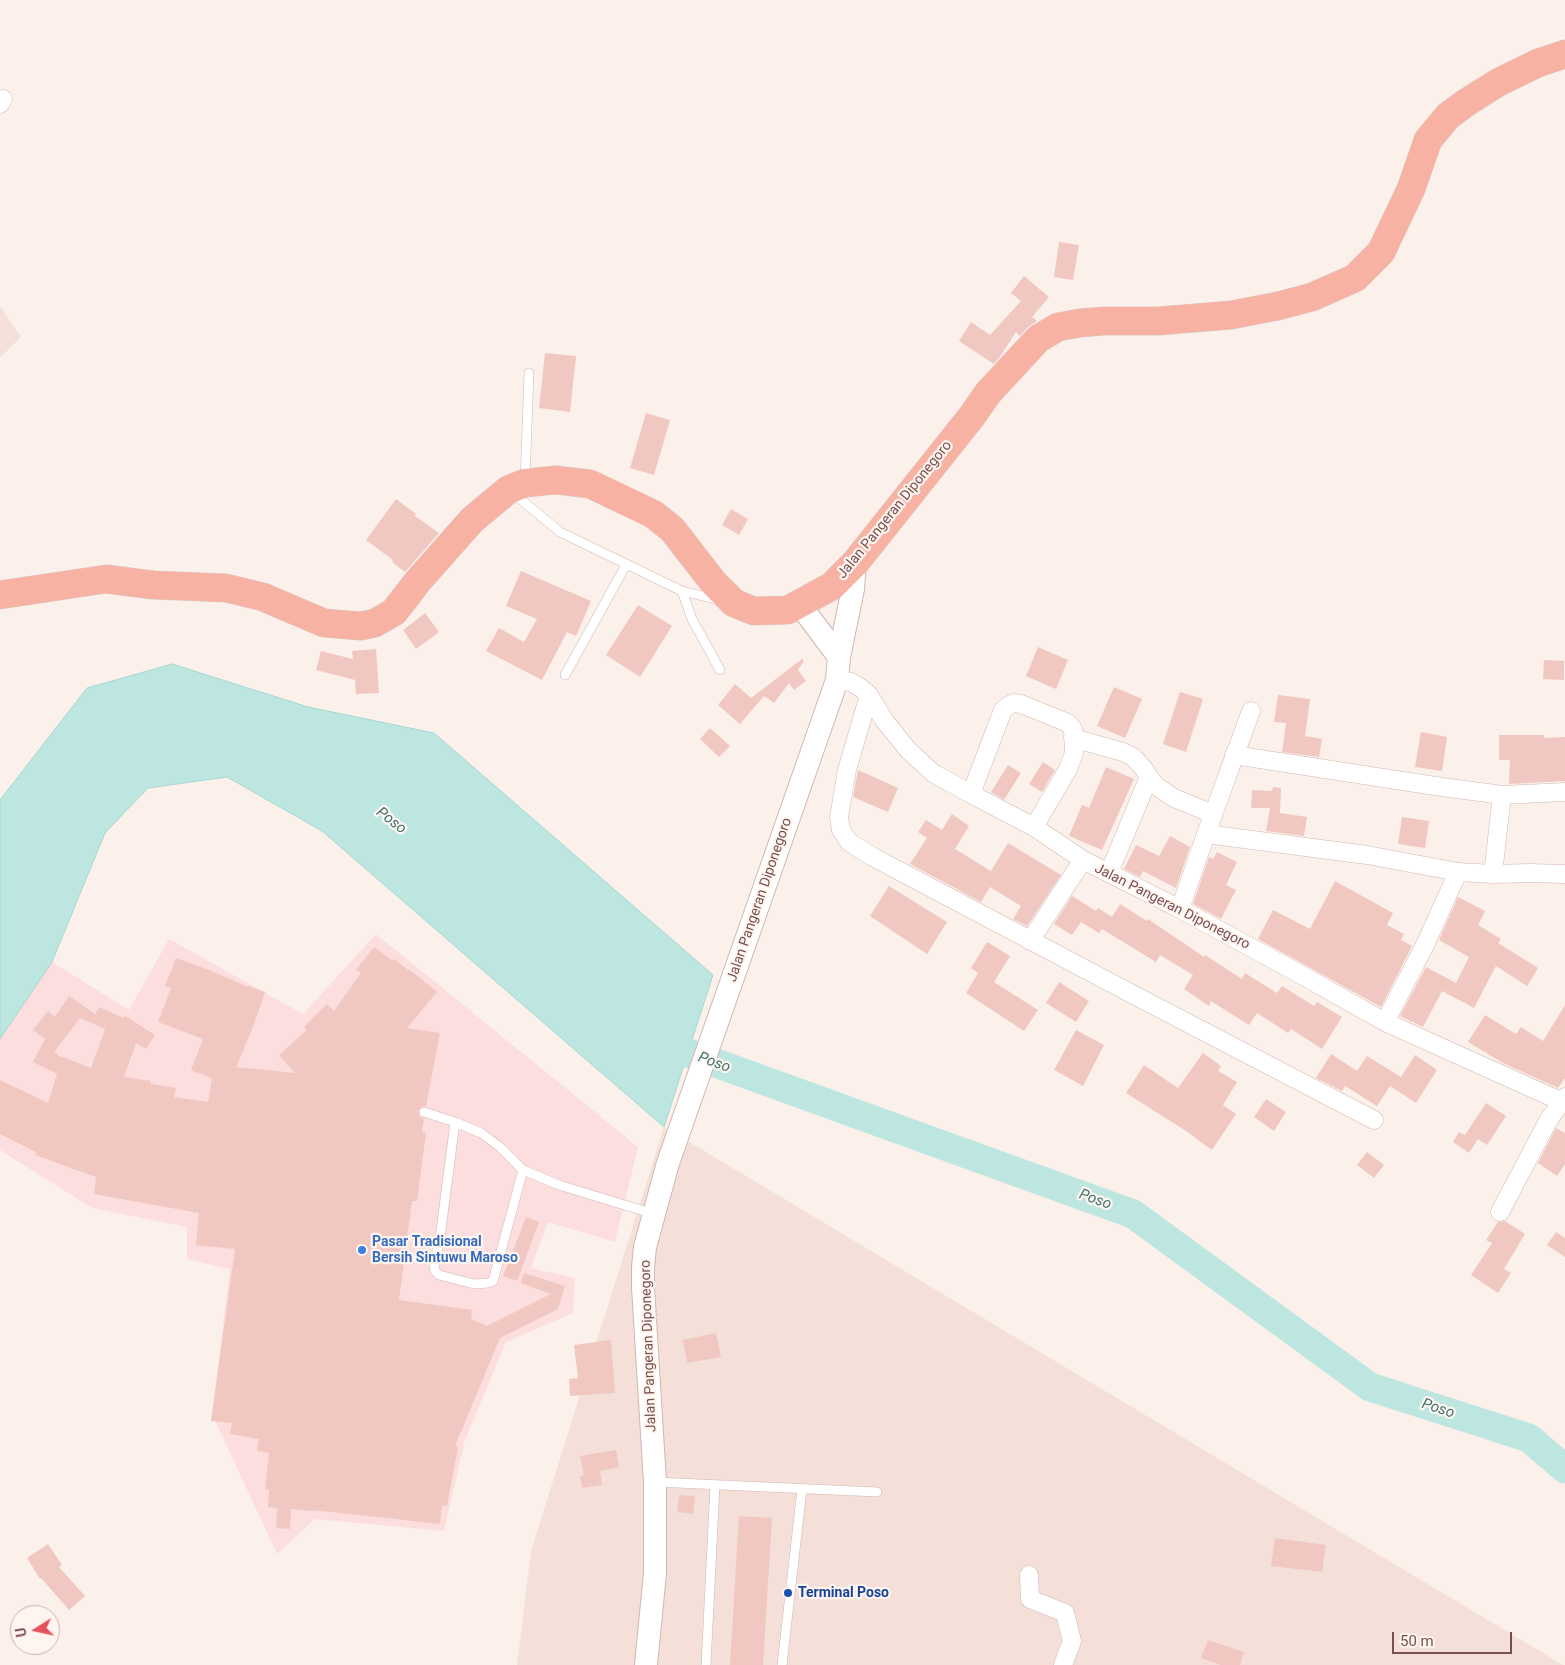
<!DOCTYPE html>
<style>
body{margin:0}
#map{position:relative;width:1565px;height:1665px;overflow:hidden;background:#fcf0ea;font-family:Roboto,sans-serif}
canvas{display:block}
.north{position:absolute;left:10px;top:1605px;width:50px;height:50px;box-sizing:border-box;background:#fff5f0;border:1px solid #c9b3af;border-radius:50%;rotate:260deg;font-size:14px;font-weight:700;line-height:20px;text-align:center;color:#77504d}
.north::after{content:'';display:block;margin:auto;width:18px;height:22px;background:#e3525a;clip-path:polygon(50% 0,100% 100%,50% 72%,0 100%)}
.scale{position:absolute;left:1392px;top:1632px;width:120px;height:22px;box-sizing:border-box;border:2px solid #77504d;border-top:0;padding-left:6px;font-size:15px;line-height:18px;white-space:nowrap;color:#77504d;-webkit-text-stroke:4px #fff5f0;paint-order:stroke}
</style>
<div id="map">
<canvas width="1565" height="1665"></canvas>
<div class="north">U</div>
<div class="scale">50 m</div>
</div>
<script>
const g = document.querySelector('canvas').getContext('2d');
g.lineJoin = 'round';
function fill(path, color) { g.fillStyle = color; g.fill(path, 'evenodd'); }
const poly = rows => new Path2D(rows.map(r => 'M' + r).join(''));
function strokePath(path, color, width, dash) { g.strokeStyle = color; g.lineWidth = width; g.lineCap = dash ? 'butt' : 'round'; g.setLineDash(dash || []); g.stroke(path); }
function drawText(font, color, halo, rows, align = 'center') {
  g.font = font + ' Roboto,sans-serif'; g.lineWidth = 4.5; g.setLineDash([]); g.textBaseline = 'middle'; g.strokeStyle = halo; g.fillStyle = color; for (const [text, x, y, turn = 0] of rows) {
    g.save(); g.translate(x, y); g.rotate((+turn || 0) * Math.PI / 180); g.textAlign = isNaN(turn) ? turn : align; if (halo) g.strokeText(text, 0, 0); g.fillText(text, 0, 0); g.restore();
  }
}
fill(poly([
 [0,306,21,337,0,358],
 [664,1127,1563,1665,517,1665,531,1551]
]), '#f4e0d8');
fill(poly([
 [376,934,638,1147,615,1242,548,1222,531,1268,575,1278,573,1313,506,1342,465,1440,444,1531,315,1519,277,1554,212,1414,230,1269,187,1259,187,1227,92,1208,0,1150,0,1039,52,962,129,1010,169,939,303,1014]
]), '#fcdede');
const water = poly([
 [172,664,308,707,434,733,713,975,664,1127,322,831,227,777,148,788,105,833,52,962,0,1039,0,800,87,688,172,664]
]);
fill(water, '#bee6e1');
strokePath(water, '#a4d8d1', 1);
strokePath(poly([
 [657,1029,688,1053,1133,1214,1370,1387,1529,1438,1565,1469]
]), '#bee6e1', 29);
fill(poly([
 [1059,242,1079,245,1073,280,1054,277],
 [1024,276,1049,297,1032,317,1037,321,1027,328,1020,336,1016,332,999,358,994,364,959,341,971,322,990,335,1021,301,1011,293],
 [545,353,576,356,570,412,539,408],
 [646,413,670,420,654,475,630,468],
 [396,499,416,514,415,516,439,533,405,572,392,562,393,560,366,540],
 [731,509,748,519,739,535,722,525],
 [521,571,591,601,576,636,567,632,542,680,486,651,499,628,524,642,537,619,506,606],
 [638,605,672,626,640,677,606,655],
 [425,613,439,632,416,649,403,630],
 [1038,647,1068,660,1056,689,1026,676],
 [376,649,379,693,356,694,355,680,316,670,321,651,353,659,352,651],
 [802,659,804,661,798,670,806,681,794,690,789,683,774,703,764,696,740,724,718,705,735,684,751,698],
 [1544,660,1564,661,1564,680,1543,679],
 [1114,687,1142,699,1125,738,1097,726],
 [1180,692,1203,699,1186,752,1163,744],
 [1278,695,1310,699,1305,736,1322,739,1319,757,1282,752,1286,723,1274,722],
 [710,728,730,746,719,757,700,739],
 [1421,732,1447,737,1442,771,1415,767],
 [1499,735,1544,735,1544,738,1565,737,1565,781,1509,784,1510,760,1499,760],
 [1043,762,1055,770,1042,792,1029,784],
 [1008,765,1021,773,1004,800,991,792],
 [1106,767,1134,779,1102,850,1069,836,1082,805,1089,808],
 [858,770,898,788,888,812,853,797],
 [1273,787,1281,788,1280,813,1307,817,1304,836,1266,831,1270,808,1251,808,1252,790,1272,791],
 [952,814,969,826,955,849,991,871,1008,843,1061,875,1027,926,1013,919,1021,906,990,887,981,902,910,864,927,838,918,832,926,820,942,830],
 [1402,817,1429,821,1425,848,1398,844],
 [1170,836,1190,847,1176,888,1143,871,1140,877,1124,869,1136,845,1159,856],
 [1217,852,1237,862,1226,885,1236,890,1221,919,1193,904,1209,857,1213,859],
 [1335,881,1393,913,1387,925,1404,934,1401,940,1412,946,1381,1007,1258,939,1273,910,1310,929],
 [889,886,947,922,927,954,870,916],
 [1072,896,1096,911,1098,908,1112,917,1120,904,1147,921,1148,919,1204,957,1205,955,1242,979,1245,973,1277,993,1282,986,1314,1006,1317,1002,1342,1017,1322,1049,1291,1029,1288,1033,1257,1013,1249,1025,1211,1001,1209,1006,1184,989,1193,975,1160,955,1156,962,1102,929,1099,933,1081,922,1072,935,1054,924],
 [1458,897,1485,911,1478,925,1501,939,1498,943,1538,968,1527,986,1496,966,1474,1008,1442,991,1423,1027,1400,1016,1426,967,1456,983,1469,957,1439,940],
 [987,942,1010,956,994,982,1038,1010,1024,1031,966,993,978,973,971,968],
 [374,947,393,961,394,959,408,970,409,969,437,992,407,1028,440,1033,426,1106,422,1106,418,1111,419,1116,424,1119,422,1132,426,1133,417,1201,412,1201,399,1300,472,1310,471,1319,487,1326,551,1294,521,1283,524,1273,565,1286,558,1309,500,1338,455,1446,458,1447,447,1506,442,1505,440,1524,313,1510,313,1511,291,1509,290,1529,276,1528,277,1508,268,1507,269,1490,265,1489,269,1453,257,1451,259,1439,230,1434,232,1423,211,1421,235,1249,196,1245,199,1213,94,1194,96,1177,35,1155,36,1152,0,1134,0,1080,48,1103,57,1074,33,1062,45,1039,33,1030,48,1011,55,1017,69,996,95,1014,99,1007,124,1018,125,1016,155,1035,146,1049,136,1043,124,1077,151,1081,151,1084,176,1088,174,1097,208,1102,212,1078,191,1070,203,1039,158,1022,171,988,165,986,176,958,209,970,248,987,248,986,265,992,253,1027,236,1067,295,1073,279,1055,307,1030,304,1027,327,1004,334,1011,361,973,356,970],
 [80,1018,105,1029,91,1068,57,1055,58,1054,54,1052],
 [1059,982,1089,1001,1076,1022,1046,1003],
 [1565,1005,1565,1078,1558,1088,1503,1063,1468,1042,1485,1015,1516,1034,1521,1027,1543,1041],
 [1076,1030,1104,1045,1083,1086,1054,1070],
 [1203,1053,1221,1066,1218,1071,1237,1082,1223,1105,1236,1114,1212,1150,1186,1131,1126,1093,1144,1065,1178,1088],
 [1331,1054,1357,1071,1367,1056,1401,1077,1415,1055,1437,1070,1416,1103,1390,1086,1377,1106,1345,1086,1342,1091,1316,1078],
 [1266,1099,1286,1112,1274,1131,1254,1117],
 [1486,1103,1506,1116,1487,1145,1478,1139,1469,1153,1453,1142,1459,1132,1465,1135],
 [1556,1128,1565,1133,1565,1164,1557,1176,1538,1163],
 [1367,1152,1384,1165,1374,1178,1357,1165],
 [526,1217,539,1222,517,1281,503,1276],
 [1505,1221,1525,1234,1504,1269,1511,1273,1498,1293,1471,1275,1492,1243,1486,1240,1498,1222],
 [1556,1232,1565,1238,1565,1257,1547,1245],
 [716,1333,721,1357,687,1363,683,1340],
 [611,1340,615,1393,570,1396,569,1379,578,1378,574,1345],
 [616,1450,619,1467,600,1471,602,1485,582,1488,580,1476,584,1475,580,1456],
 [679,1495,695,1496,693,1514,677,1512],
 [739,1516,772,1518,763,1665,730,1665],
 [1275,1538,1326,1545,1322,1572,1271,1566],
 [48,1544,62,1565,59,1567,85,1596,69,1610,41,1578,40,1579,27,1558],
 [1208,1640,1244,1652,1240,1665,1221,1665,1201,1658]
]), '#f1c7c2');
const service = poly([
 [525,481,529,373],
 [513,493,560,532,682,591,719,600],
 [682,591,692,619,720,670],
 [565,675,626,565],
 [424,1112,455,1122,481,1133,500,1147,523,1170,559,1185,654,1214],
 [455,1122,440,1238,434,1265,435,1271,439,1275,474,1284,488,1283,493,1281,523,1170],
 [655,1482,877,1492],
 [706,1665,715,1485],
 [782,1665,802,1489]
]);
const minor = poly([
 [0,104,3,99],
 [837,680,851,682,861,688,869,695,884,720,908,750,933,773,971,794,1034,827,1083,860,1180,909,1298,973,1385,1022,1565,1103],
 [869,695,847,770,839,817,841,830,849,842,873,857,1132,994,1374,1120],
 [1073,738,1123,752,1133,757,1144,769,1149,777,1156,786,1174,798,1213,814],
 [1234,755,1435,786,1502,795,1565,792],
 [971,794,1003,710,1009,705,1014,703,1021,704,1068,723,1073,729,1074,753,1068,769,1034,827],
 [1206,834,1367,855,1458,872,1493,874,1530,873,1565,874],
 [1109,873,1149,777],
 [1493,874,1502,795],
 [1180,909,1206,834,1251,711],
 [1030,941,1083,860],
 [1385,1022,1424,947,1458,872],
 [1500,1212,1548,1121,1565,1097],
 [1029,1575,1030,1599,1065,1613,1072,1641,1063,1665]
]);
const tertiary = poly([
 [800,605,839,657],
 [646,1665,655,1573,655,1482,643,1287,643,1268,645,1247,668,1163,837,680,839,657,853,589,855,563]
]);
const trunk = poly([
 [0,595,106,579,153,585,226,588,263,597,324,623,361,626,375,623,394,612,418,581,472,520,508,490,525,483,556,480,590,484,653,514,672,529,714,583,734,603,754,611,788,610,832,586,855,563,972,416,988,393,1038,339,1058,327,1080,323,1104,321,1158,321,1231,315,1278,306,1312,297,1355,278,1381,252,1411,189,1428,140,1448,116,1467,102,1499,82,1538,63,1565,54]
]);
strokePath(service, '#d1b7b1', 10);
strokePath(minor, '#d1b7b1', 19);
strokePath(tertiary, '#d1b7b1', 24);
strokePath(trunk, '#d9cecd', 29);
strokePath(service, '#fff', 9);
strokePath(minor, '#fff', 18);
strokePath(tertiary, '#fff', 22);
strokePath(trunk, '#f7b2a4', 28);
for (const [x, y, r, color] of [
 [362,1250,5,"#3f7fe0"],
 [788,1593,5,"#1a4fb4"]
]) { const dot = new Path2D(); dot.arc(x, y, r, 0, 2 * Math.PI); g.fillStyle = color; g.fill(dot); strokePath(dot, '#fff5f0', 2); }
drawText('14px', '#77504d', '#fff5f0', [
 ["Jalan Pangeran Diponegoro",895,510,-51],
 ["Jalan Pangeran Diponegoro",760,900,-71],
 ["Jalan Pangeran Diponegoro",1172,907,27],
 ["Jalan Pangeran Diponegoro",649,1346,-92]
]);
drawText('bold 14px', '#366cbe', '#fff5f0', [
 ["Pasar Tradisional",372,1242],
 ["Bersih Sintuwu Maroso",372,1258]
], 'left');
drawText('bold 14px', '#164399', '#fff5f0', [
 ["Terminal Poso",798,1593]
], 'left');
drawText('italic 15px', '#3d746e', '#fff5f0', [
 ["Poso",391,821,38],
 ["Poso",714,1063,20],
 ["Poso",1095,1200,20],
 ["Poso",1438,1409,18]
]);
</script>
